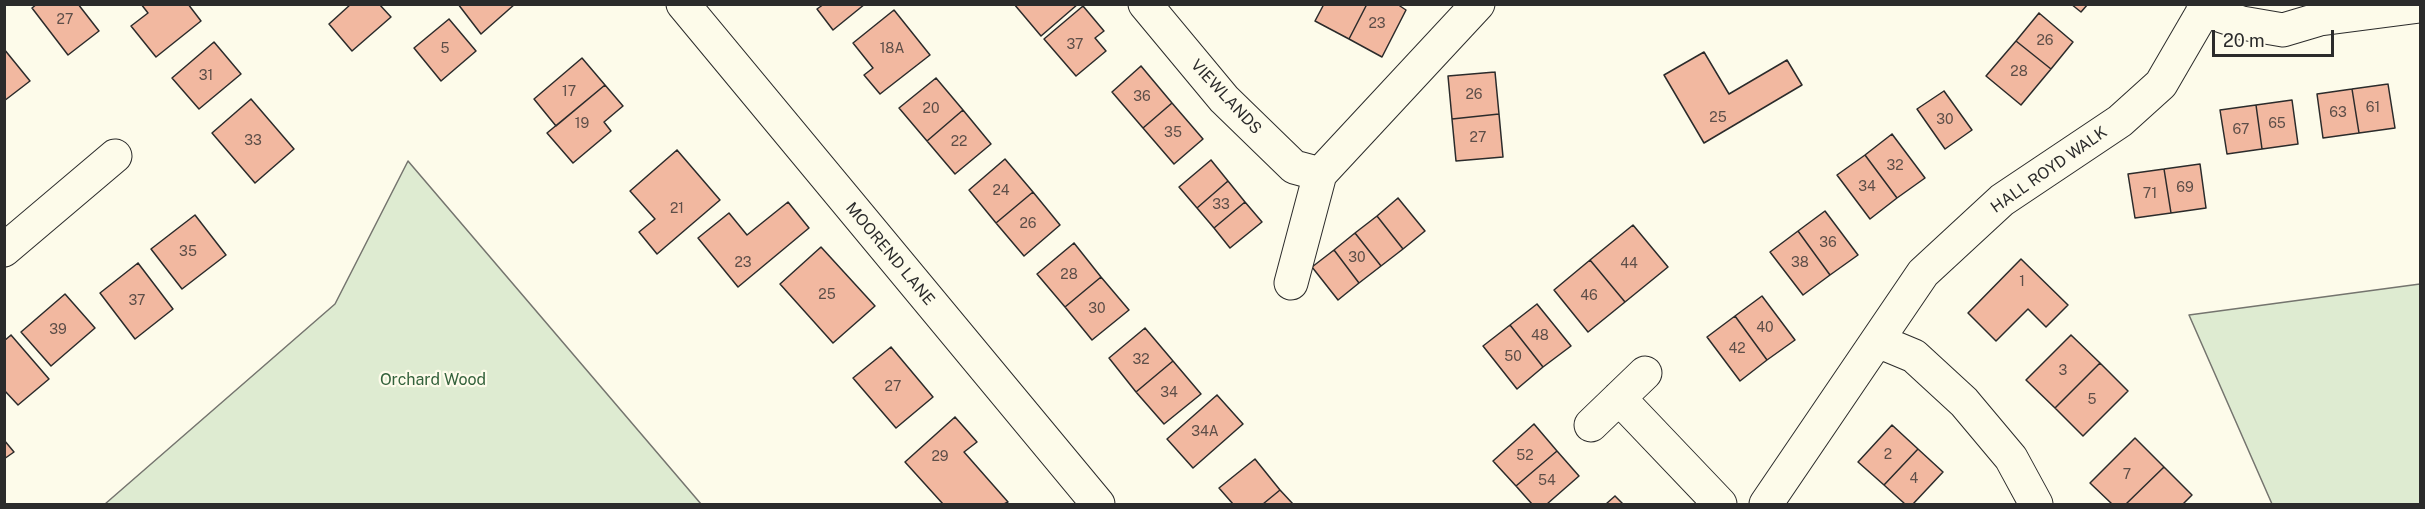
<!DOCTYPE html>
<style>
body{margin:0}
#map{position:relative;width:2425px;height:509px;overflow:hidden;background:#fdfbea;font-family:"Public Sans",sans-serif}
canvas{display:block}
.frame{position:absolute;inset:0;border:6px solid #2b2b2b;pointer-events:none}
.scale{position:absolute;left:2212px;top:30px;width:122px;height:27px;box-sizing:border-box;border:3px solid #2b2b2b;border-top:0;padding-left:8px;font-size:18px;line-height:21px;white-space:nowrap;color:#2b2b2b;-webkit-text-stroke:4px #fdfbea;paint-order:stroke}
</style>
<div id="map">
<canvas width="2425" height="509"></canvas>
<div class="frame"></div>
<div class="scale">20 m</div>
</div>
<script>
const g = document.querySelector('canvas').getContext('2d');
g.lineJoin = 'round';
function fill(path, color) { g.fillStyle = color; g.fill(path, 'evenodd'); }
const poly = rows => new Path2D(rows.map(r => 'M' + r).join(''));
function strokePath(path, color, width, dash) { g.strokeStyle = color; g.lineWidth = width; g.lineCap = dash ? 'butt' : 'round'; g.setLineDash(dash || []); g.stroke(path); }
function drawText(font, color, halo, rows, align = 'center') {
  g.font = font + ' "Public Sans",sans-serif'; g.lineWidth = 4.5; g.setLineDash([]); g.textBaseline = 'middle'; g.strokeStyle = halo; g.fillStyle = color; for (const [text, x, y, turn = 0] of rows) {
    g.save(); g.translate(x, y); g.rotate((+turn || 0) * Math.PI / 180); g.textAlign = isNaN(turn) ? turn : align; if (halo) g.strokeText(text, 0, 0); g.fillText(text, 0, 0); g.restore();
  }
}
const green = poly([
 [408,161,701,504,105,504,335,304,408,161],
 [2420,284,2420,504,2272,504,2189,315,2420,284]
]);
fill(green, '#deebd1');
strokePath(green, '#74746e', 1.5);
const building = poly([
 [37,4,78,4,99,31,68,55,32,8,37,4],
 [141,4,188,4,201,21,156,57,131,26,148,13,141,4],
 [351,4,379,4,391,17,352,51,329,24,351,4],
 [458,4,515,4,481,34,458,4],
 [824,4,865,4,833,30,817,9,824,4],
 [1014,4,1078,4,1041,36,1014,4],
 [1324,4,1367,4,1349,39,1315,21,1324,4],
 [1367,4,1397,4,1406,10,1382,57,1349,39,1367,4],
 [2071,4,2088,4,2081,12,2071,4],
 [1083,6,1104,31,1095,38,1106,51,1076,76,1044,39,1083,6],
 [894,10,930,55,880,94,864,75,873,68,853,43,894,10],
 [2039,13,2073,42,2051,69,2016,41,2039,13],
 [449,19,476,51,441,81,414,48,449,19],
 [2016,41,2051,69,2021,105,1986,76,2016,41],
 [214,42,241,74,199,109,172,78,214,42],
 [4,49,30,81,4,101,4,49],
 [1704,52,1729,94,1787,60,1802,85,1704,143,1664,75,1704,52],
 [582,58,605,85,556,126,534,99,582,58],
 [1141,66,1172,103,1143,128,1112,92,1141,66],
 [1495,72,1499,114,1452,119,1448,76,1495,72],
 [936,78,963,110,927,141,899,108,936,78],
 [2388,84,2395,128,2359,133,2352,89,2388,84],
 [605,85,623,106,604,122,611,131,573,163,547,133,605,85],
 [2352,89,2359,133,2323,138,2317,94,2352,89],
 [1944,91,1972,130,1945,149,1917,109,1944,91],
 [251,99,294,149,255,183,212,133,251,99],
 [2292,100,2298,144,2262,149,2256,105,2292,100],
 [1172,103,1203,139,1174,164,1143,128,1172,103],
 [2256,105,2262,149,2227,154,2220,110,2256,105],
 [963,110,991,144,955,174,927,141,963,110],
 [1499,114,1503,157,1456,161,1452,119,1499,114],
 [1892,134,1925,178,1897,198,1865,155,1892,134],
 [677,150,720,200,657,254,639,232,655,219,630,191,677,150],
 [1865,155,1897,198,1870,219,1837,175,1865,155],
 [1005,159,1033,192,996,223,969,190,1005,159],
 [1211,160,1228,181,1197,208,1179,187,1211,160],
 [2200,164,2206,208,2171,213,2164,169,2200,164],
 [2164,169,2171,213,2135,218,2128,174,2164,169],
 [1228,181,1245,202,1214,228,1197,208,1228,181],
 [1033,192,1060,225,1024,256,996,223,1033,192],
 [1398,198,1425,231,1403,249,1377,216,1398,198],
 [788,202,809,228,738,287,698,238,729,213,747,235,788,202],
 [1245,202,1262,222,1230,248,1214,228,1245,202],
 [1825,211,1858,255,1830,275,1798,231,1825,211],
 [195,215,226,255,182,289,151,249,195,215],
 [1377,216,1403,249,1381,266,1355,233,1377,216],
 [1633,225,1668,267,1625,302,1590,260,1633,225],
 [1798,231,1830,275,1803,295,1770,252,1798,231],
 [1355,233,1381,266,1359,283,1334,250,1355,233],
 [1074,243,1101,277,1065,307,1037,274,1074,243],
 [821,247,875,306,833,343,780,284,821,247],
 [1334,250,1359,283,1338,300,1312,267,1334,250],
 [2021,259,2068,305,2046,327,2028,309,1996,341,1968,313,2021,259],
 [1590,260,1625,302,1588,332,1554,290,1590,260],
 [138,263,173,309,135,339,100,293,138,263],
 [1101,277,1129,310,1092,340,1065,307,1101,277],
 [65,294,95,328,51,366,21,332,65,294],
 [1762,296,1795,340,1767,360,1735,316,1762,296],
 [1537,304,1571,346,1543,367,1510,325,1537,304],
 [1735,316,1767,360,1740,381,1707,337,1735,316],
 [1510,325,1543,367,1517,389,1483,346,1510,325],
 [1145,328,1173,361,1136,392,1109,358,1145,328],
 [11,335,49,379,18,405,4,390,4,341,11,335],
 [2071,335,2100,363,2055,408,2026,380,2071,335],
 [891,347,933,397,896,428,853,378,891,347],
 [1173,361,1201,394,1164,424,1136,392,1173,361],
 [2100,363,2128,391,2083,436,2055,408,2100,363],
 [1217,395,1243,424,1193,468,1167,439,1217,395],
 [955,417,977,442,964,452,1008,502,1004,504,943,504,905,462,955,417],
 [1534,424,1557,451,1516,486,1493,461,1534,424],
 [1892,425,1918,449,1884,485,1858,462,1892,425],
 [2135,438,2164,467,2126,504,2112,504,2090,483,2135,438],
 [4,440,14,452,4,459,4,440],
 [1918,449,1943,472,1913,504,1905,504,1884,485,1918,449],
 [1557,451,1579,476,1547,504,1532,504,1516,486,1557,451],
 [1255,459,1280,490,1263,504,1233,504,1219,488,1255,459],
 [2164,467,2192,495,2183,504,2126,504,2164,467],
 [1280,490,1293,504,1263,504,1280,490],
 [1615,496,1623,504,1606,504,1615,496]
]);
fill(building, '#f2b8a0');
strokePath(building, '#2b2b2b', 1.5);
const minor = poly([
 [683,4,1098,504],
 [1145,4,1224,99,1294,167,1320,174],
 [2204,10,2242,23,2283,30,2320,19,2420,6],
 [4,250,115,156],
 [1291,283,1320,174,1478,4],
 [1878,341,1914,356,1964,402,2011,458,2036,504],
 [1619,398,1720,504],
 [1591,425,1645,373],
 [1766,504,1923,273,2002,200,2120,121,2161,84,2204,10,2203,4]
]);
strokePath(minor, '#2b2b2b', 35);
strokePath(minor, '#fdfbea', 33);
drawText('14px', '#5d4e48', null, [
 ["27",65,20],
 ["23",1377,24],
 ["26",2045,41],
 ["37",1075,45],
 ["5",445,49],
 ["18A",892,49],
 ["28",2019,72],
 ["31",206,76],
 ["17",569,92],
 ["26",1474,95],
 ["36",1142,97],
 ["61",2373,108],
 ["20",931,109],
 ["63",2338,113],
 ["25",1718,118],
 ["30",1945,120],
 ["19",582,124],
 ["65",2277,124],
 ["67",2241,130],
 ["35",1173,133],
 ["27",1478,138],
 ["33",253,141],
 ["22",959,142],
 ["32",1895,166],
 ["34",1867,187],
 ["69",2185,188],
 ["24",1001,191],
 ["71",2150,194],
 ["33",1221,205],
 ["21",677,209],
 ["26",1028,224],
 ["36",1828,243],
 ["35",188,252],
 ["30",1357,258],
 ["23",743,263],
 ["38",1800,263],
 ["44",1629,264],
 ["28",1069,275],
 ["1",2022,282],
 ["25",827,295],
 ["46",1589,296],
 ["37",137,301],
 ["30",1097,309],
 ["40",1765,328],
 ["39",58,330],
 ["48",1540,336],
 ["42",1737,349],
 ["50",1513,357],
 ["32",1141,360],
 ["3",2063,371],
 ["27",893,387],
 ["34",1169,393],
 ["5",2092,400],
 ["34A",1205,432],
 ["2",1888,455],
 ["52",1525,456],
 ["29",940,457],
 ["7",2127,475],
 ["4",1914,479],
 ["54",1547,481]
]);
drawText('16px', '#2b2b2b', '#fdfbea', [
 ["VIEWLANDS",1226,97,47],
 ["HALL ROYD WALK",2049,170,-35],
 ["MOOREND LANE",890,254,50]
]);
drawText('16px', '#34623c', '#fdfbea', [
 ["Orchard Wood",433,380]
]);
</script>
